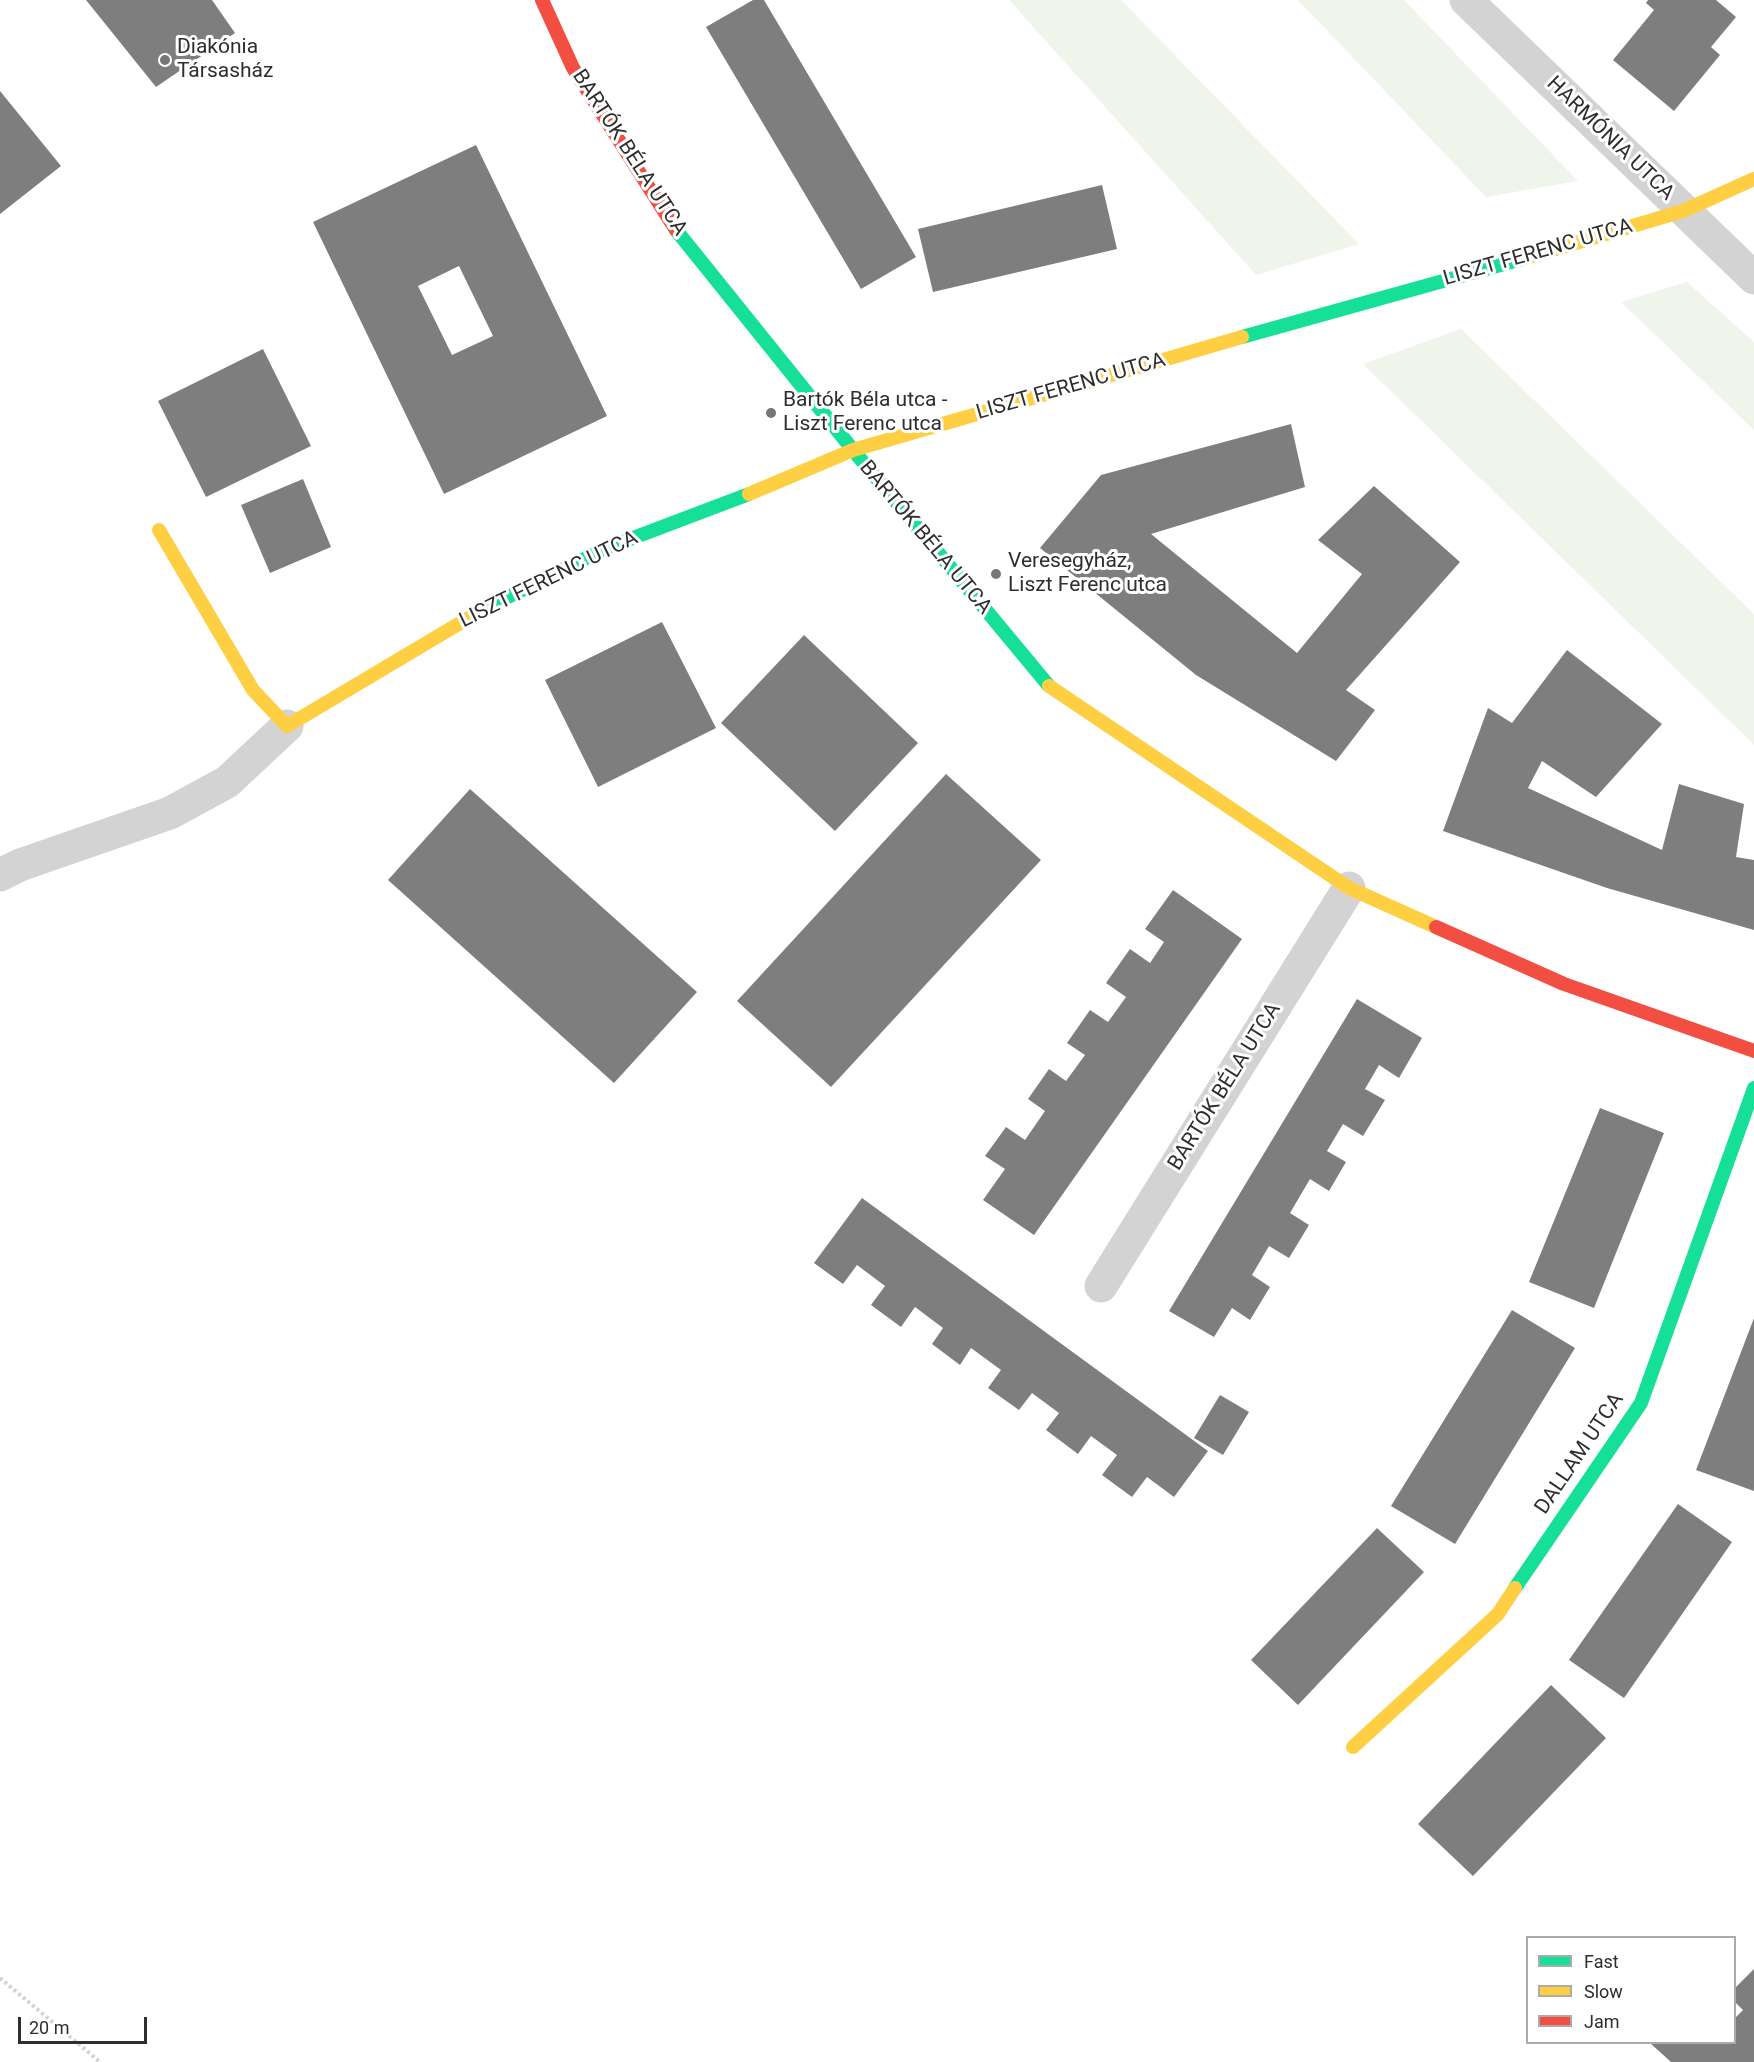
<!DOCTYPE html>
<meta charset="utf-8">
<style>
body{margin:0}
#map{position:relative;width:1754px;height:2062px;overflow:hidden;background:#fff;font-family:Roboto,sans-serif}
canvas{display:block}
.legend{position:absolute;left:1526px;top:1936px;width:210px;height:108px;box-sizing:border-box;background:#fff;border:2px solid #ababab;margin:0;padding:8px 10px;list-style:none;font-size:18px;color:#2e2e2e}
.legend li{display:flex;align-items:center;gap:12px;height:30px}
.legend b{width:30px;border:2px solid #ababab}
.scale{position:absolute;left:18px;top:2017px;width:129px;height:27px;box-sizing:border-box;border:3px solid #2e2e2e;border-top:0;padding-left:8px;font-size:18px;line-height:21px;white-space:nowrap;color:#2e2e2e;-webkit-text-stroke:4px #fff;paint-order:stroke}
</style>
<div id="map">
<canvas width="1754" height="2062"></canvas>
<ul class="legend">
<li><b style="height:8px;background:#16e098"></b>Fast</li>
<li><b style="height:8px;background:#ffcf43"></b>Slow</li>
<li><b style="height:8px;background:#f24e42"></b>Jam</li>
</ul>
<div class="scale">20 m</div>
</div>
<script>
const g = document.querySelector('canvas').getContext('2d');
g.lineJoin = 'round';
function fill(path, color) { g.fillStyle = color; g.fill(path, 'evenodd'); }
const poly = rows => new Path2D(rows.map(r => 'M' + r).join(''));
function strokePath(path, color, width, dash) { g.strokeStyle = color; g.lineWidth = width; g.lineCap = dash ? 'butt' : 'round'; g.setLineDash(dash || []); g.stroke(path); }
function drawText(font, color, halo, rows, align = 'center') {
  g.font = font + ' Roboto,sans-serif'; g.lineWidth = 6; g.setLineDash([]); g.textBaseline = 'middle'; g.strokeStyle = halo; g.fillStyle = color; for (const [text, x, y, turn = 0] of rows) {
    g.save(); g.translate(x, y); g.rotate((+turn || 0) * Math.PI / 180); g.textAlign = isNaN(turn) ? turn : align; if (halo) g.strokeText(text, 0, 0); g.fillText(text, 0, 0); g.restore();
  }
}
fill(poly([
 [1009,0,1121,0,1359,244,1256,275],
 [1298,0,1404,0,1578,181,1486,197],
 [1687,282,1754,342,1754,430,1621,302],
 [1461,329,1754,614,1754,745,1363,364]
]), '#eff5eb');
fill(poly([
 [86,0,212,0,235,33,156,87],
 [753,0,764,0,916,257,861,289,706,27],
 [1648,0,1716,0,1736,17,1711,47,1720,55,1674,111,1613,60,1654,10,1646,3],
 [0,91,61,166,0,214],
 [476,145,607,416,444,494,313,222],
 [459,266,493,336,452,355,418,286],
 [1102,185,1117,249,933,292,918,229],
 [263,349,311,446,206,497,158,401],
 [1291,424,1305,487,1151,534,1297,653,1362,574,1318,540,1374,486,1460,562,1346,690,1375,710,1336,761,1196,675,1040,548,1101,475],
 [303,479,331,547,270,573,241,505],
 [662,622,716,728,598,787,545,680],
 [804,635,918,743,835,831,721,723],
 [1567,650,1662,724,1596,797,1542,761,1528,788,1662,850,1679,784,1744,804,1736,857,1754,860,1754,930,1607,888,1443,831,1488,708,1512,723],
 [946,774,1041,860,831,1087,737,1001],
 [470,789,697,992,614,1083,388,880],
 [1173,890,1242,939,1034,1235,983,1200,1005,1169,985,1156,1006,1127,1025,1140,1045,1111,1028,1099,1049,1069,1066,1081,1085,1055,1067,1043,1090,1010,1108,1022,1126,997,1106,983,1130,949,1150,963,1164,942,1145,929],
 [1357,999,1422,1038,1399,1078,1379,1065,1365,1089,1385,1100,1363,1136,1343,1124,1327,1151,1346,1162,1329,1191,1310,1179,1290,1213,1309,1225,1289,1258,1269,1246,1252,1275,1270,1287,1250,1320,1232,1308,1214,1337,1169,1311],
 [1600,1108,1664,1133,1594,1308,1529,1282],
 [862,1198,1208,1451,1174,1497,1147,1477,1132,1497,1102,1475,1117,1455,1091,1436,1078,1454,1046,1430,1059,1413,1032,1393,1019,1410,988,1388,1001,1370,971,1348,960,1365,932,1344,943,1328,915,1307,901,1327,871,1305,885,1286,857,1265,843,1284,814,1263],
 [1512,1310,1575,1348,1455,1544,1391,1506],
 [1754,1318,1754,1491,1696,1470],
 [1220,1395,1249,1412,1223,1455,1194,1438],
 [1678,1504,1732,1542,1624,1698,1569,1660],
 [1377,1528,1424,1572,1298,1705,1251,1660],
 [1551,1685,1606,1738,1473,1876,1418,1824],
 [1754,1969,1754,2062,1671,2062,1650,2043,1734,2043,1734,2019,1743,2010,1734,2001,1734,1989]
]), '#7e7e7e');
strokePath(poly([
 [0,1978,100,2062]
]), '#d3d3d3', 4, [3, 3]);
strokePath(poly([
 [1466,0,1754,278],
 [0,875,20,865,170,813,227,782,287,726],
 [1101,1286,1349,888]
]), '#d3d3d3', 33);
strokePath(poly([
 [676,230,853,450,1049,686],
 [1242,337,1522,259],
 [482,610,604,549,749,494],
 [1515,1588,1641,1403,1754,1088]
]), '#16e098', 14);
strokePath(poly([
 [1522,259,1683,211,1754,179],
 [749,494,853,450,1242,337],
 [159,530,253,690,287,726,482,610],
 [1049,686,1349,888,1436,927],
 [1353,1747,1498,1614,1515,1588]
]), '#ffcf43', 14);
strokePath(poly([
 [542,0,573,68,676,230],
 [1436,927,1564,984,1754,1051]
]), '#f24e42', 14);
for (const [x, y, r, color] of [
 [165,60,6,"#777"],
 [771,413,6,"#777"],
 [996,574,6,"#777"]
]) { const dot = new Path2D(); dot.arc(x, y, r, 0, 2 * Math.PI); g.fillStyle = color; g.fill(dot); strokePath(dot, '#fff', 2); }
drawText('21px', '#2e2e2e', '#fff', [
 ["Diakónia",177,48],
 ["Társasház",177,72],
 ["Bartók Béla utca -",783,401],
 ["Liszt Ferenc utca",783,425],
 ["Veresegyház,",1008,562],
 ["Liszt Ferenc utca",1008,586]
], 'left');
drawText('21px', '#2e2e2e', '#fff', [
 ["HARMÓNIA UTCA",1610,139,44],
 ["BARTÓK BÉLA UTCA",629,153,57],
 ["LISZT FERENC UTCA",1538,253,-16],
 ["LISZT FERENC UTCA",1071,387,-16],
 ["BARTÓK BÉLA UTCA",925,538,50],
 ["LISZT FERENC UTCA",549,580,-26],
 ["BARTÓK BÉLA UTCA",1225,1087,-58],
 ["DALLAM UTCA",1580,1454,-56]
]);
</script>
